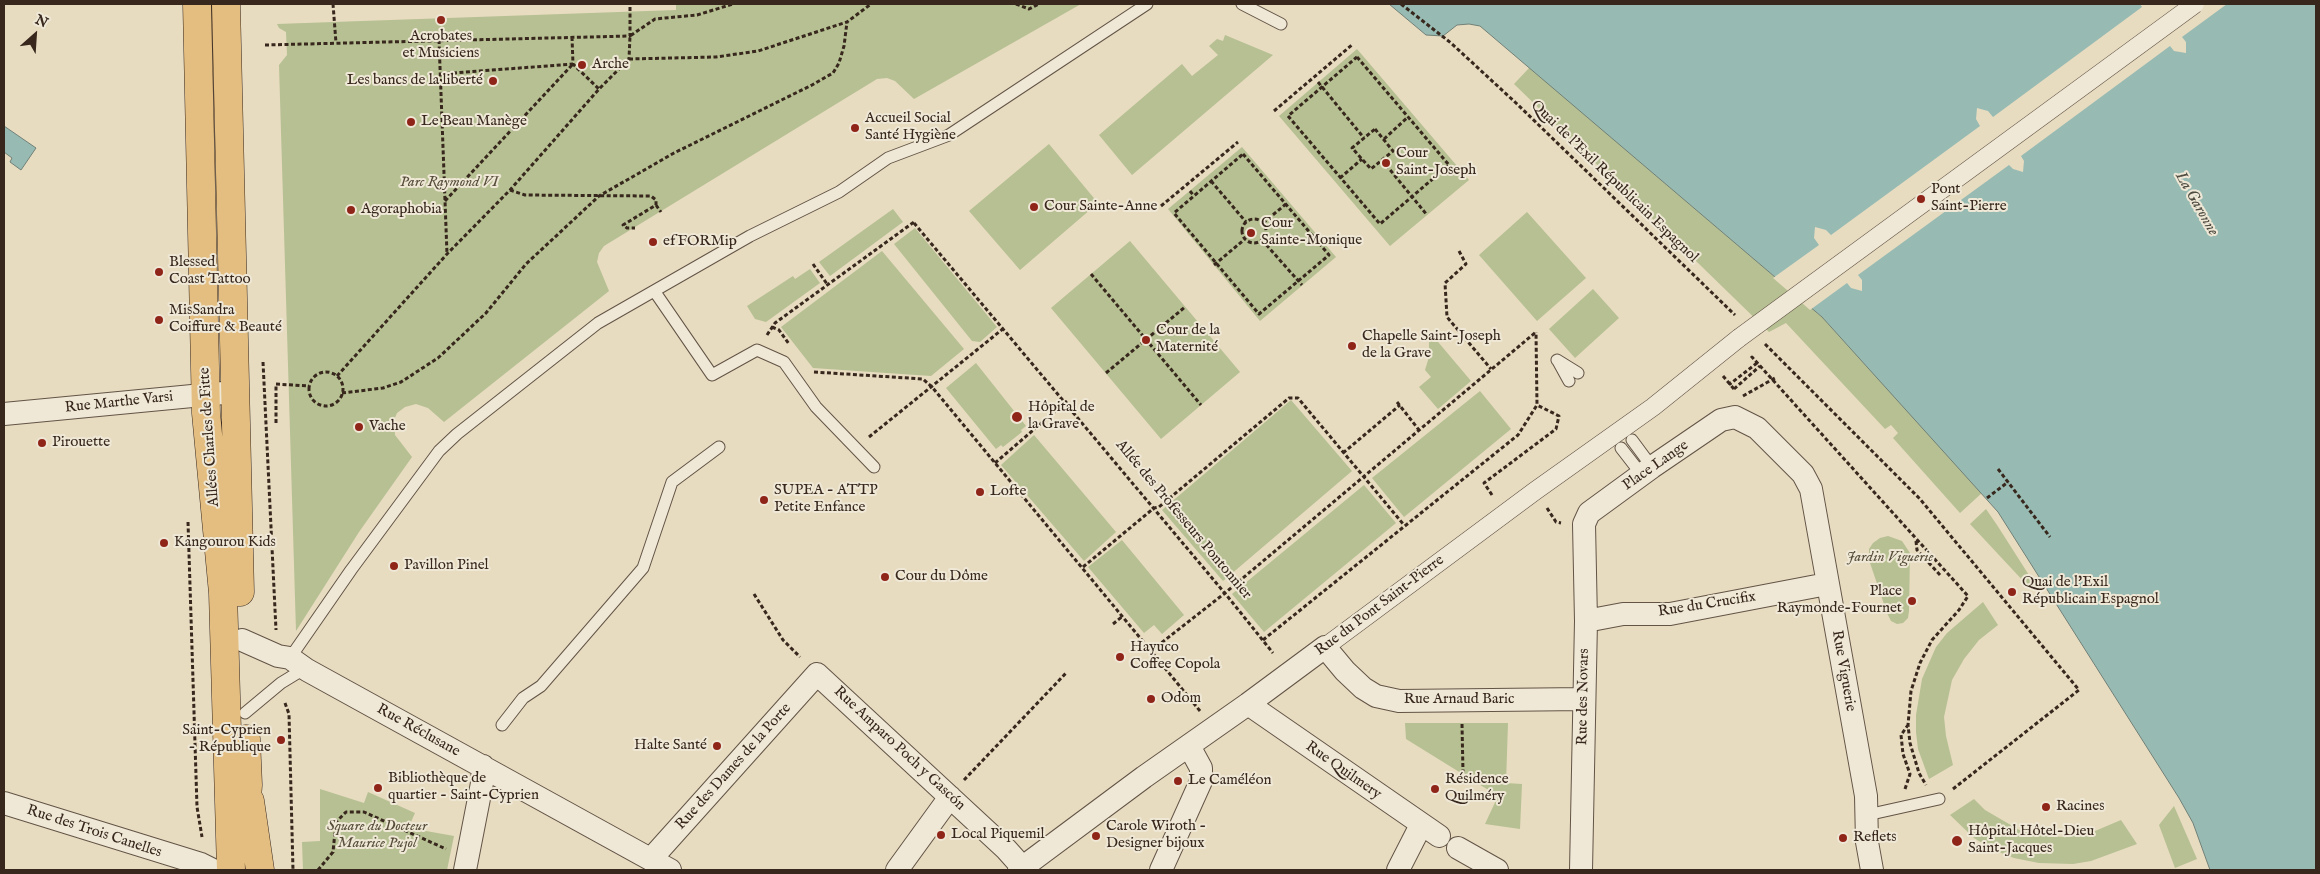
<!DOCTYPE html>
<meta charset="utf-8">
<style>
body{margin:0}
#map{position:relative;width:2320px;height:874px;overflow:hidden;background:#e7dbc0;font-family:"IM FELL English",serif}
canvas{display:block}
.frame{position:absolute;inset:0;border:5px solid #37271d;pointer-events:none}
.north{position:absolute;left:10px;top:10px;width:50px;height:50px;-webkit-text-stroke:4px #efe8d6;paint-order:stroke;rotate:26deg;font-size:14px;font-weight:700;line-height:20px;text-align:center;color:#37271d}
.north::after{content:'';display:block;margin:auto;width:18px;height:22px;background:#37271d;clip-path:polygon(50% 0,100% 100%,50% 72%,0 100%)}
</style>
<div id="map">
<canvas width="2320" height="874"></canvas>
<div class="frame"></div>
<div class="north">N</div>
</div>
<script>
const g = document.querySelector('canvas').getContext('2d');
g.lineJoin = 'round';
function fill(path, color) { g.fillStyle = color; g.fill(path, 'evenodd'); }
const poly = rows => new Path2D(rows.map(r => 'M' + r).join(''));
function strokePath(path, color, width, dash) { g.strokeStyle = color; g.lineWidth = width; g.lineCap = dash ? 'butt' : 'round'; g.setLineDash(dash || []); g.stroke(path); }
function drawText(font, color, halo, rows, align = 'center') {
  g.font = font + ' "IM FELL English",serif'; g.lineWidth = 4; g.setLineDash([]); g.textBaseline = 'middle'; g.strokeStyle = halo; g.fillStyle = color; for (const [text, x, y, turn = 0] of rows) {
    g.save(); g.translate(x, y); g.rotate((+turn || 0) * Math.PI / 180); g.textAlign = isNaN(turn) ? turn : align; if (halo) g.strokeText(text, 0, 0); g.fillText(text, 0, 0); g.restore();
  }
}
fill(poly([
 [676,4,1081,4,914,99,895,81,887,78,877,79,604,246,599,253,597,262,609,291,444,422,428,408,416,404,405,407,397,413,394,420,395,435,412,457,359,532,296,631,279,65,287,55,286,32,279,28,277,24,676,10],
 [1225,35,1273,55,1132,175,1099,135,1182,64,1192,76,1218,55,1209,46,1217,39,1223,41],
 [1357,49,1469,180,1390,246,1279,116],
 [1530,67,1822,317,1983,492,1960,513,1893,438,1898,433,1891,425,1885,429,1786,323,1769,332,1514,84],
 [1049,144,1098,203,1020,270,969,211],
 [1242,147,1336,257,1260,321,1168,209],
 [893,209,903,222,830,276,819,262],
 [1527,212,1586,278,1537,321,1479,255],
 [915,228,997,327,980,342,972,341,894,244],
 [1130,241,1240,372,1161,439,1051,308],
 [882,251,964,349,931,376,813,368,781,327],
 [810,269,820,283,766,322,755,319,747,306,793,276,795,279],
 [1593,289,1619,318,1575,358,1549,329],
 [1433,336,1471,381,1438,409,1419,387,1431,377,1425,370,1429,357,1429,340],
 [976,363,1026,426,1021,430,1022,432,1003,447,1001,445,996,449,946,388],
 [1480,391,1511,429,1404,517,1372,478],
 [1291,400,1352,471,1223,581,1162,510],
 [1034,435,1116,532,1084,561,1001,465],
 [1364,485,1396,523,1264,632,1232,594],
 [1986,509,1997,525,2034,583,2026,584,1970,524],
 [1888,536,1902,541,1910,553,1909,611,1908,618,1903,623,1897,624,1891,621,1887,613,1869,560,1869,549,1873,543,1880,538],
 [1122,540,1184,615,1162,634,1154,625,1144,633,1088,567],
 [1983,602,1998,625,1979,640,1964,659,1952,680,1944,717,1946,736,1953,765,1929,779,1918,749,1916,732,1916,715,1922,679,1936,647,1947,633],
 [1405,723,1508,723,1506,783,1522,784,1520,829,1485,824,1498,796,1406,739],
 [320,789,364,803,368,792,415,813,410,824,426,831,454,836,447,870,303,870,302,842,320,841],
 [1974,799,1985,810,2021,831,2046,836,2066,837,2088,834,2121,820,2137,844,2091,861,2073,864,2039,863,2014,858,1994,850,1974,838,1950,815],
 [2174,806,2197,859,2175,868,2159,825]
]), '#b6c092');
const water = poly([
 [1389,4,2316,4,2316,870,2210,870,2193,823,2179,798,1998,512,1822,317,1480,26,1469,24,1457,25,1443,36,1426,35,1389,4],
 [4,126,36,148,21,170,10,162,12,158,4,152,4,126]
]);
fill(water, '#97bbb3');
strokePath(water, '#718077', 1);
fill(poly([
 [2140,4,2227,4,2182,37,2186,42,2186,53,2174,51,2170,46,2021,156,2024,161,2023,172,2013,169,2009,165,1858,275,1862,280,1862,291,1851,288,1847,283,1810,310,1773,278,1819,245,1814,238,1815,227,1826,230,1831,235,1980,126,1976,119,1977,108,1988,111,1993,117,2142,7]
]), '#e7dbc0');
const service = poly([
 [1242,4,1281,24],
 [655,292,712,375,757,350,784,362,816,407,874,467],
 [1557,360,1578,373],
 [1558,361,1569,381],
 [1632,440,1652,467],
 [1621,448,1642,475],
 [290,658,351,570,439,451,457,434,598,323,750,236,839,192,888,158,949,135,1147,4],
 [245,713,281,683,299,672,307,670],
 [502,725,523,698,541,686,643,568,672,482,719,447],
 [1867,815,1939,799]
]);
const pedestrian = poly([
 [1325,647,1535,491,1653,407,1739,338]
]);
const minor = poly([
 [4,414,234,392],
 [1586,621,1623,614,1670,614,1827,584],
 [242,640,278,656,290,658,307,670,670,870],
 [1248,704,1439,836],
 [4,803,201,864,213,870],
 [1458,848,1497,870],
 [651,859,817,674,1006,849,1023,868],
 [465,870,482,783,483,766],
 [897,870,950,797],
 [1019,870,1144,777,1248,704,1325,647,1345,671,1363,688,1376,696,1399,701,1584,699],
 [1161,870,1201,781,1201,768,1189,746],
 [1398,870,1421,825],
 [1581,870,1586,621,1584,524,1589,513,1652,467,1721,420,1735,417,1757,428,1803,474,1811,489,1866,796,1867,842,1872,870]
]);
const primary = poly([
 [197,4,206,413,223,593,231,870],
 [226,4,240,592],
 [250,801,260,870],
 [245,824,248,785,246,739]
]);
strokePath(service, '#635446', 13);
strokePath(pedestrian, '#635446', 19);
strokePath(minor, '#635446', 24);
strokePath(primary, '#37271d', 29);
strokePath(poly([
 [333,4,336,43],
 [1016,4,1029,9,1039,4],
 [1401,4,1451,43,1516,103,1735,315],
 [572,37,573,64,599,89],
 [439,40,447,254],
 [265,45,630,36,630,4],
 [1357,57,1449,165,1380,224,1288,116,1357,57],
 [629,59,716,57,758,51,847,22,871,4],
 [440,74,573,64],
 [1318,82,1364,138],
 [1274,111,1353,44],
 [1375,129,1393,151,1371,169,1352,148,1375,129],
 [1384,139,1408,117],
 [1243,154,1329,255,1259,314,1174,213,1243,154],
 [1382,160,1427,215],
 [1340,178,1362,159],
 [1211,181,1246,222],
 [510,190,525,195,651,196,656,200,656,205,623,225,627,228,635,228],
 [1190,191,1194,196],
 [445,201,573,64],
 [656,205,661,212],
 [1161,206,1238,142],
 '1242 231a12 12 0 1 1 24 0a12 12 0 1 1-24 0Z',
 [914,223,1228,597,1273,653],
 [1263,223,1286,204],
 [1262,240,1302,285],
 [1459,251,1466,264,1445,283,1447,317,1491,369],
 [813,264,827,284],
 [1214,265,1245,239],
 [1091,274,1201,405],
 [772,327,779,330,789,344],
 [767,335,775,323,914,222],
 [1765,344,1920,499,2079,690,1953,789],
 [1751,358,1752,357,1968,596,1959,610,1932,640,1920,663,1911,691,1908,725,1910,743,1919,773,1926,785],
 [263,362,276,630],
 [814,372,923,379,932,387,1151,651],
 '309 389a17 17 0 1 1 34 0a17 17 0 1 1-34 0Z',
 [1106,373,1185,307],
 [337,376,447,254,510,190,599,89,629,59,630,36,655,19,697,15,733,4],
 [1723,376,1734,389],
 [1729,382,1730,384,1757,363],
 [1734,389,1760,366],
 [342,393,383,388,401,382,438,358,486,313,526,264,599,196,674,153,812,85,833,73,839,63,844,46,847,22],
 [1743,396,1775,378],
 [1397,402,1419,430],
 [276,423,276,384,309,386],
 [869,437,1004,328],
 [1343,453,1400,405],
 [995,463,1067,401],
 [1998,469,2050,537],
 [1492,495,1484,483,1556,429,1559,416,1537,405],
 [1987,498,2008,482],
 [1547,508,1556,522,1561,523],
 [188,522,197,807,202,837],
 [1916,541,1917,550,1941,576],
 [1083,567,1154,508,1159,507,1289,398,1298,398,1404,525],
 [754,594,783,640,800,657],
 [1113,624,1123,616],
 [1263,640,1518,435,1537,405,1536,332],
 [285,703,289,714,293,870],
 [1200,711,1151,651,1225,593,1536,332],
 [1462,724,1463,773],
 [964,780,1067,672],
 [1905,789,1910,774,1903,754,1901,735,1908,725],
 [318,870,333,852,336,822,346,812,364,812,446,849]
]), '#37271d', 3, [4, 2.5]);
strokePath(service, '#efe8d6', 11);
strokePath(pedestrian, '#efe8d6', 18);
strokePath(minor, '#efe8d6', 22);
strokePath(primary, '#e4be80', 28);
const pedestrianBridge = poly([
 [1739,338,2195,4]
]);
strokePath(pedestrianBridge, '#635446', 19, []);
strokePath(pedestrianBridge, '#efe8d6', 18);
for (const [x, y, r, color] of [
 [441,20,5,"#8f2418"],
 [582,65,5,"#8f2418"],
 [493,81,5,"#8f2418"],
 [411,122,5,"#8f2418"],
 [855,128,5,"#8f2418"],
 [1386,163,5,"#8f2418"],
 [1921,199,5,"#8f2418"],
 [1034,207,5,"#8f2418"],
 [351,210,5,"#8f2418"],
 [1251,233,5,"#8f2418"],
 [653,242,5,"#8f2418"],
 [159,272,5,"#8f2418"],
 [159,320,5,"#8f2418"],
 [1146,340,5,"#8f2418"],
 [1352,346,5,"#8f2418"],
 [1017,417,6,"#8f2418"],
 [359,427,5,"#8f2418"],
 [42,443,5,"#8f2418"],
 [980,492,5,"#8f2418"],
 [764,500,5,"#8f2418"],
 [164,543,5,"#8f2418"],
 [394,566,5,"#8f2418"],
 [885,577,5,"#8f2418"],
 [2012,592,5,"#8f2418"],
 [1912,601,5,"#8f2418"],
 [1120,657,5,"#8f2418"],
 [1151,699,5,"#8f2418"],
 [281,740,5,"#8f2418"],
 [717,746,5,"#8f2418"],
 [1178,781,5,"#8f2418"],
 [378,788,5,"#8f2418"],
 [1435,789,5,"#8f2418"],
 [2046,807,5,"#8f2418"],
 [941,835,5,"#8f2418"],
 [1096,836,5,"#8f2418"],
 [1843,838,5,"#8f2418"],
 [1957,841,6,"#8f2418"]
]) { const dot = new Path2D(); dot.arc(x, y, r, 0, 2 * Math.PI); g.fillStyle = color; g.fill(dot); strokePath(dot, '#efe8d6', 2); }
drawText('15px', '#37271d', '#efe8d6', [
 ["Acrobates",441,37,"center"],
 ["et Musiciens",441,54,"center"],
 ["Arche",592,65],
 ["Les bancs de la liberté",483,81,"right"],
 ["Accueil Social",865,119],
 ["Santé Hygiène",865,136],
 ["Le Beau Manège",421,122],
 ["Cour",1396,154],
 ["Saint-Joseph",1396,171],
 ["Pont",1931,190],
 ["Saint-Pierre",1931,207],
 ["Cour Sainte-Anne",1044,207],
 ["Agoraphobia",361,210],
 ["Cour",1261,224],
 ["Sainte-Monique",1261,241],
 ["efFORMip",663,242],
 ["Blessed",169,263],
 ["Coast Tattoo",169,280],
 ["MisSandra",169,311],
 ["Coiffure & Beauté",169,328],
 ["Cour de la",1156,331],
 ["Maternité",1156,348],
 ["Chapelle Saint-Joseph",1362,337],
 ["de la Grave",1362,354],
 ["Hôpital de",1028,408],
 ["la Grave",1028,425],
 ["Vache",369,427],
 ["Pirouette",52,443],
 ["SUPEA - ATTP",774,491],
 ["Petite Enfance",774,508],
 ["Lofte",990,492],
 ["Kangourou Kids",174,543],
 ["Pavillon Pinel",404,566],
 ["Cour du Dôme",895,577],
 ["Quai de l'Exil",2022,583],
 ["Républicain Espagnol",2022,600],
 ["Place",1902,592,"right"],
 ["Raymonde-Fournet",1902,609,"right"],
 ["Hayuco",1130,648],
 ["Coffee Copola",1130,665],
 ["Odom",1161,699],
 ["Saint-Cyprien",271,731,"right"],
 ["- République",271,748,"right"],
 ["Halte Santé",707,746,"right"],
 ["Bibliothèque de",388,779],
 ["quartier - Saint-Cyprien",388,796],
 ["Résidence",1445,780],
 ["Quilméry",1445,797],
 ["Le Caméléon",1188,781],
 ["Racines",2056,807],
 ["Carole Wiroth -",1106,827],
 ["Designer bijoux",1106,844],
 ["Hôpital Hôtel-Dieu",1968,832],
 ["Saint-Jacques",1968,849],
 ["Local Piquemil",951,835],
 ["Reflets",1853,838]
], 'left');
drawText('15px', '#37271d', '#efe8d6', [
 ["Quai de l'Exil Républicain Espagnol",1614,182,44],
 ["Rue Marthe Varsi",119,403,-6],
 ["Allées Charles de Fitte",210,437,-94],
 ["Place Lange",1656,466,-35],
 ["Allée des Professeurs Pontonnier",1183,520,50],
 ["Rue du Crucifix",1707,605,-9],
 ["Rue du Pont Saint-Pierre",1380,606,-37],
 ["Rue Viguerie",1843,671,80],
 ["Rue des Novars",1584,697,-89],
 ["Rue Arnaud Baric",1459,700],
 ["Rue Réclusane",418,731,29],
 ["Rue Amparo Poch y Gascón",899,749,43],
 ["Rue des Dames de la Porte",734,767,-48],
 ["Rue Quilmery",1343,771,35],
 ["Rue des Trois Canelles",94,832,18]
]);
drawText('italic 15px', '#574d3a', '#efe8d6', [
 ["Parc Raymond VI",449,183],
 ["Jardin Viguerie",1890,558],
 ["Square du Docteur",377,827],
 ["Maurice Pujol",377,844]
]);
drawText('italic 16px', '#4f4c42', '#efe8d6', [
 ["La Garonne",2196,204,60]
]);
</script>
